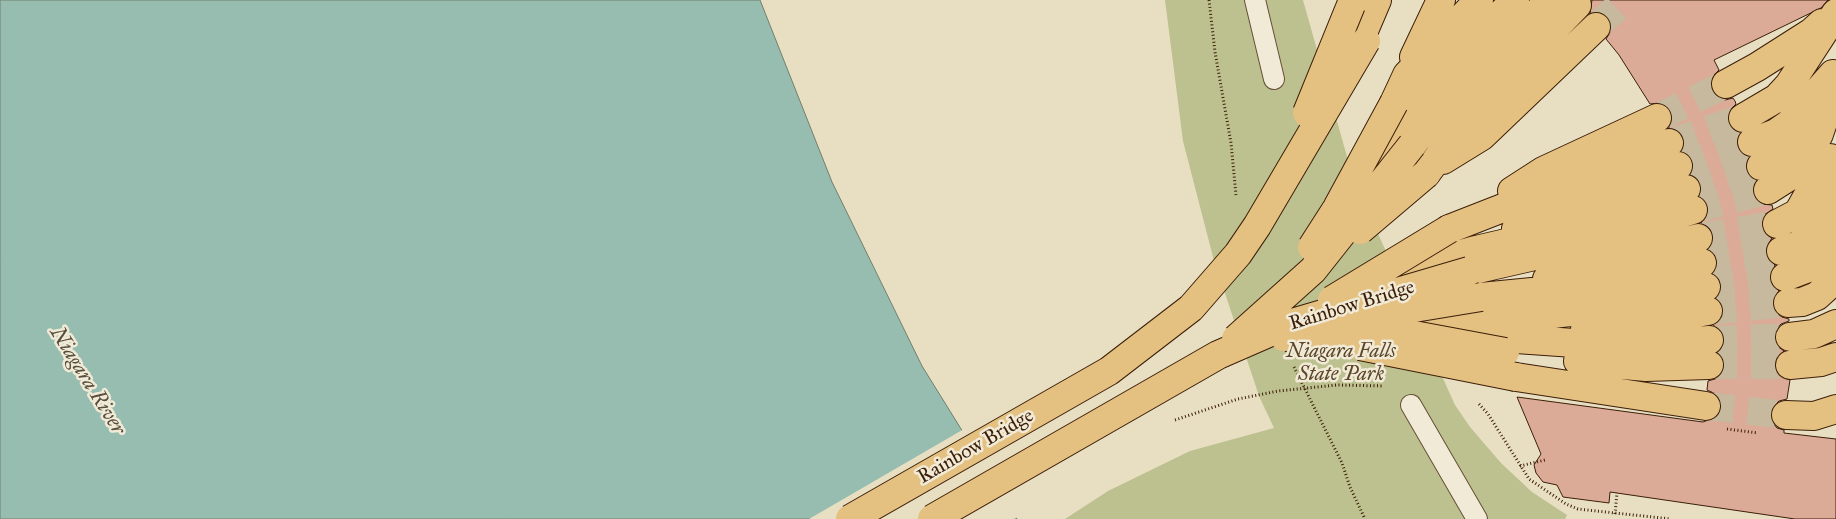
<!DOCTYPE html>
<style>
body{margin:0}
canvas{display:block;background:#e8dfc2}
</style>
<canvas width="1836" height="519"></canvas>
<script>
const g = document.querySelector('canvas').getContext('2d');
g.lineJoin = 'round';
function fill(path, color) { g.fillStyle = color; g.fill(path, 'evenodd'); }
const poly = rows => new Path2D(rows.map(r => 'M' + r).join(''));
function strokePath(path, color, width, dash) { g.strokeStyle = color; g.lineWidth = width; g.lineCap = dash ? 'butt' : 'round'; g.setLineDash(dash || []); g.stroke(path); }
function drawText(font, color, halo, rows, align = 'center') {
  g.font = font + ' "IM FELL Great Primer",serif'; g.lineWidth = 5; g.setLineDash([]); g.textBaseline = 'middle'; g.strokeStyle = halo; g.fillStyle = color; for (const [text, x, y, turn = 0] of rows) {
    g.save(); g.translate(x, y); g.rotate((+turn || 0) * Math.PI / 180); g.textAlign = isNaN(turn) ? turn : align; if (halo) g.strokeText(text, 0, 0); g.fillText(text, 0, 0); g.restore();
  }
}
fill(poly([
 [1165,0,1303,0,1353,178,1455,405,1470,427,1501,463,1532,492,1567,515,1565,519,1065,519,1108,491,1190,451,1274,428,1259,396,1213,257,1183,141]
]), '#bdc08f');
const water = poly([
 [0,0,760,0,832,182,922,366,1017,519,0,519,0,0]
]);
fill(water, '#97bdb0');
strokePath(water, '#737e6d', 1);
fill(poly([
 [964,429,1018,517,1014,519,809,519]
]), '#e8dfc2');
const building = poly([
 [1592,0,1828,0,1821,8,1714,60,1719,70,1713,76,1710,84,1713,92,1718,97,1725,100,1733,98,1735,101,1736,104,1730,110,1727,119,1730,126,1740,133,1737,140,1738,148,1742,154,1748,157,1746,164,1746,172,1756,180,1752,190,1755,198,1761,204,1772,205,1773,209,1764,215,1761,224,1763,232,1772,238,1766,248,1766,256,1775,265,1770,275,1771,283,1779,291,1774,297,1773,305,1775,312,1782,317,1789,319,1789,321,1781,324,1775,331,1774,338,1777,346,1784,351,1776,358,1774,366,1778,374,1790,380,1787,399,1779,401,1773,407,1770,414,1772,422,1777,428,1784,430,1784,433,1836,439,1836,519,1795,519,1610,492,1609,503,1563,497,1557,485,1543,482,1536,473,1534,465,1541,454,1517,397,1703,422,1718,416,1721,408,1720,400,1716,394,1707,390,1708,381,1718,378,1723,372,1725,365,1722,357,1718,353,1723,346,1724,338,1722,331,1713,325,1722,317,1723,309,1717,298,1721,292,1721,284,1713,274,1717,268,1717,259,1709,249,1713,243,1713,235,1709,227,1701,223,1708,214,1708,205,1699,196,1701,184,1691,174,1693,168,1693,160,1688,154,1682,151,1684,145,1683,137,1678,131,1669,128,1672,120,1671,111,1666,106,1659,103,1650,104,1619,55,1606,39,1611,31,1611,24,1608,17,1600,12,1590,13,1592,0]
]);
fill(building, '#dbab97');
strokePath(building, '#3c1f09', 1);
strokePath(poly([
 [1596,27,1625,0],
 [1657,118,1726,84],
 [1669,143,1743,118],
 [1678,166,1752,142],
 [1686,189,1761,166],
 [1693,210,1768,190],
 [1698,238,1777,224],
 [1702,263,1781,251],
 [1706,287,1785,277],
 [1708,311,1788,303],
 [1709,340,1790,337],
 [1709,365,1790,365],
 [1706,406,1786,415]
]), '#c6b99d', 28, [28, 14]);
const lane = poly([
 [1255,0,1274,79],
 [1411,405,1477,519]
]);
const highway = poly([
 [1414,57,1441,0],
 [1351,61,1377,0],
 [1726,84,1757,67,1812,32,1822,23],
 [1394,103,1407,75,1479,0],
 [1743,118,1777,98,1789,85,1836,13],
 [1752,142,1776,133,1789,124,1833,74],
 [1412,145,1448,101,1550,0],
 [1443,160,1482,136,1596,27],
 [1371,163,1429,87,1515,0],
 [1761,166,1773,161,1789,148,1810,114],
 [1426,174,1464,122,1577,5],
 [1768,190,1790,176,1806,158,1819,134,1836,84],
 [1512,191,1543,171,1657,118],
 [1777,224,1798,213,1815,183],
 [1449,229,1669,143],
 [1516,229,1562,207,1678,166],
 [1781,251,1799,245,1808,236,1830,158],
 [1469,271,1574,247,1693,210],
 [1785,277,1811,267,1823,252,1834,202],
 [1373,279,1472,251,1570,228,1686,189],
 [1547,279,1580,268,1698,238],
 [1481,297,1583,287,1702,263],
 [1788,303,1802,302,1817,296,1829,285,1836,269],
 [1418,312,1504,319,1590,310,1706,287],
 [1585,329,1611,328,1708,311],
 [1473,336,1617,346,1709,340],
 [1790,337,1814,334,1836,324],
 [1578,361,1646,367,1709,365],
 [1790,365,1821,362,1836,357],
 [1516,377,1706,406],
 [1786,415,1814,416,1836,409]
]);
strokePath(lane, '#674f37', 22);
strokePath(highway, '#3c1f09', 30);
strokePath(poly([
 [1209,0,1215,52,1231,143,1236,195],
 [1294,367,1342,463,1350,487,1365,519],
 [1479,404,1488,414,1529,479,1566,504,1578,509,1671,519],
 [1727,429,1758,433],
 [1520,466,1545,460],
 [1615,514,1617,493]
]), '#3c1f09', 3, [1, 2.5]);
strokePath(lane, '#f0ead7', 20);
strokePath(highway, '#e4c081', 28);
const highwayBridge = poly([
 [1307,113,1351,5],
 [1360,230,1426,174],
 [1312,247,1337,208,1394,103],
 [1332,300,1449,229],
 [1367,311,1402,310,1481,297],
 [1284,337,1364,332,1403,333,1505,352],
 [1236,339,1313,270,1412,145],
 [1360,346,1516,377],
 [850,519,1109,371,1191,308,1238,254,1257,226,1366,41],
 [932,519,1218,355,1289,324,1469,271]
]);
strokePath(highwayBridge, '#3c1f09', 30, []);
strokePath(poly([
 [1175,420,1238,399,1278,391,1337,385,1384,386]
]), '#3c1f09', 3, [1, 2.5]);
strokePath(highwayBridge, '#e4c081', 28);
drawText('20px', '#3c1f09', '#f0ead7', [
 ["Rainbow Bridge",1352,306,-17],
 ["Rainbow Bridge",976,447,-30]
]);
drawText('italic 20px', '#5c472a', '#f0ead7', [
 ["Niagara Falls",1341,352],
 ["State Park",1341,375]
]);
drawText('italic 21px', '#574e3b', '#f0ead7', [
 ["Niagara River",87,381,58]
]);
</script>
